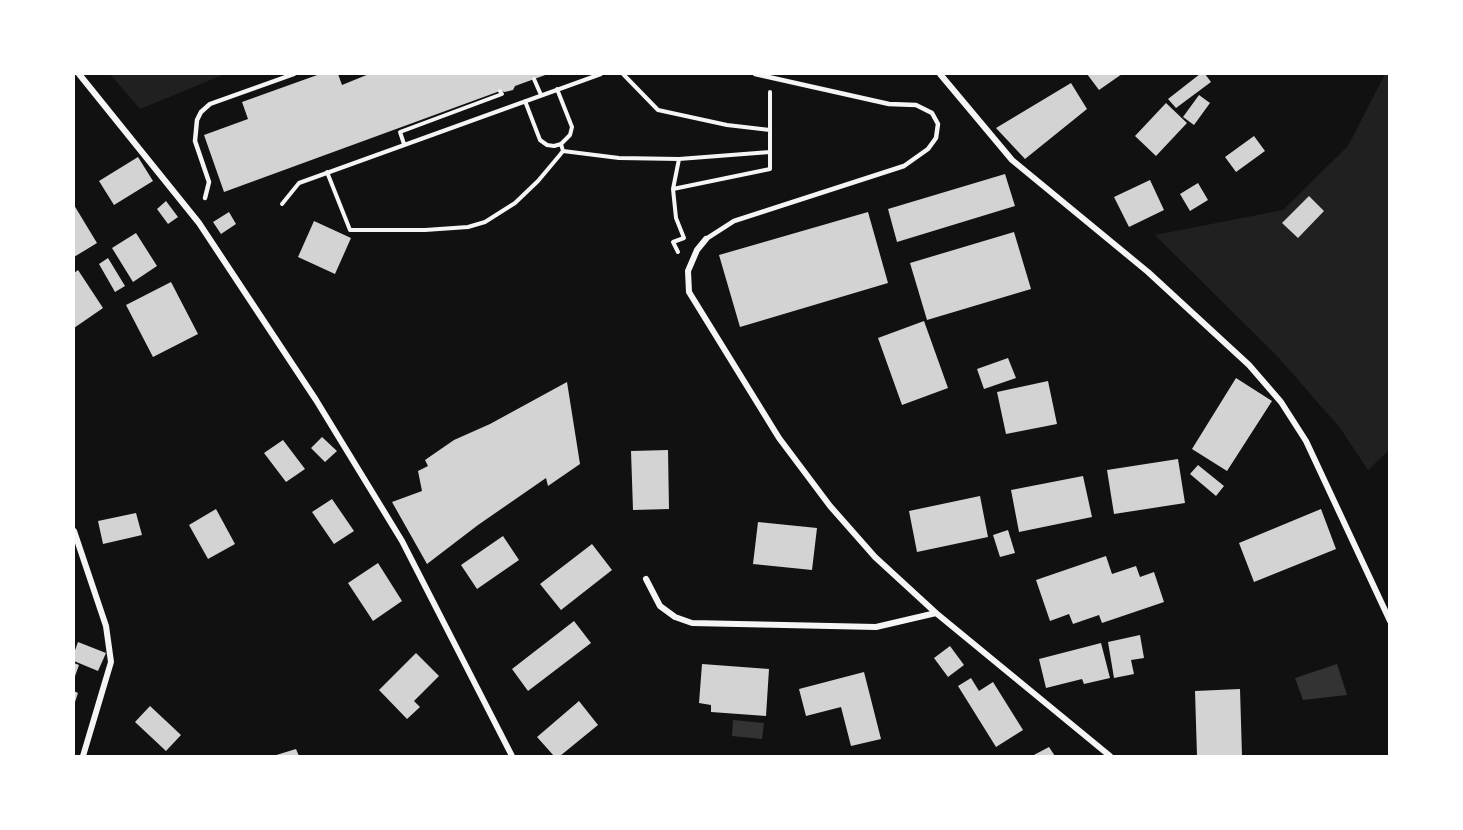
<!DOCTYPE html>
<style>
body{margin:0}
#map{position:relative;width:1463px;height:830px;overflow:hidden;background:#111;font-family:"Roboto Condensed",sans-serif}
canvas{display:block}
.frame{position:absolute;inset:0;border:75px solid #fff;pointer-events:none}
</style>
<div id="map">
<canvas width="1463" height="830"></canvas>
<div class="frame"></div>
</div>
<script>
const g = document.querySelector('canvas').getContext('2d');
g.lineJoin = 'round';
function fill(path, color) { g.fillStyle = color; g.fill(path, 'evenodd'); }
const poly = rows => new Path2D(rows.map(r => 'M' + r).join(''));
function strokePath(path, color, width, dash) { g.strokeStyle = color; g.lineWidth = width; g.lineCap = dash ? 'butt' : 'round'; g.setLineDash(dash || []); g.stroke(path); }
fill(poly([
 [110,74,225,74,140,109],
 [1385,74,1389,74,1389,450,1368,470,1340,428,1278,357,1155,235,1283,210,1348,146]
]), '#202020');
fill(poly([
 [1337,664,1347,695,1303,700,1295,678],
 [733,720,764,723,762,739,732,736]
]), '#333');
fill(poly([
 [320,74,338,74,342,85,369,74,548,74,515,86,513,90,505,92,500,91,224,192,204,135,248,119,242,102],
 [1087,74,1122,74,1099,90],
 [1200,74,1205,74,1211,82,1176,108,1168,99],
 [1071,83,1087,109,1025,159,996,128],
 [1199,95,1210,103,1194,125,1183,117],
 [1166,103,1187,123,1156,156,1135,136],
 [1254,136,1265,151,1236,172,1225,157],
 [138,157,153,181,114,205,99,181],
 [1005,174,1015,206,897,242,888,209],
 [1150,180,1164,210,1129,227,1114,197],
 [1198,183,1208,200,1190,211,1180,194],
 [1309,196,1324,211,1298,238,1282,223],
 [166,201,178,217,168,224,157,209],
 [74,205,97,243,74,257],
 [229,212,236,224,221,234,213,222],
 [868,212,888,283,740,327,719,255],
 [314,221,351,238,335,274,298,257],
 [1014,232,1031,289,927,320,910,263],
 [136,233,157,266,133,282,112,248],
 [108,258,125,286,115,292,99,264],
 [78,270,103,308,74,328,74,273],
 [171,282,198,334,153,357,126,305],
 [924,321,948,388,902,405,878,338],
 [1008,358,1016,378,984,389,977,369],
 [1236,378,1272,401,1227,471,1192,449],
 [1048,381,1057,424,1006,434,997,392],
 [567,382,580,464,548,486,546,478,478,525,427,564,392,502,422,491,418,471,428,466,425,460,454,440,490,424],
 [322,437,337,451,325,462,311,448],
 [283,440,305,469,286,482,264,453],
 [668,450,669,509,633,510,631,451],
 [1178,459,1185,503,1114,514,1107,470],
 [1198,465,1224,486,1216,496,1190,474],
 [1083,476,1092,517,1019,532,1011,490],
 [980,496,988,537,917,552,909,511],
 [332,499,354,531,334,544,312,512],
 [216,509,235,544,208,559,189,525],
 [1321,509,1336,549,1254,582,1239,543],
 [136,513,142,535,103,544,98,521],
 [758,522,817,528,812,570,753,564],
 [1008,530,1015,553,1000,557,993,535],
 [503,536,519,560,477,589,461,565],
 [592,544,612,570,561,610,540,584],
 [1106,556,1112,574,1136,566,1140,577,1154,572,1164,602,1102,623,1099,615,1073,624,1069,614,1050,621,1036,580],
 [378,563,402,601,373,621,348,583],
 [574,621,591,643,528,691,512,669],
 [1140,635,1144,658,1131,660,1134,674,1114,678,1108,642],
 [78,642,106,653,98,671,74,661,74,653],
 [1101,643,1110,678,1084,684,1082,679,1046,688,1039,659],
 [950,646,964,665,948,677,934,658],
 [416,653,439,676,414,701,420,707,407,719,379,690],
 [74,663,79,665,74,679],
 [702,664,769,669,766,716,711,712,711,705,699,703],
 [864,672,881,739,851,746,841,707,806,716,799,689],
 [971,678,979,691,993,682,1023,730,996,747,958,686],
 [1240,689,1242,756,1197,756,1195,691],
 [74,691,78,693,74,705],
 [579,701,598,725,560,756,554,756,537,737],
 [150,706,181,735,166,751,135,722],
 [1049,747,1055,756,1032,756],
 [296,749,299,756,273,756]
]), '#d3d3d3');
strokePath(poly([
 [623,74,658,110,727,125,770,130],
 [534,79,541,95],
 [525,101,540,140,547,145,554,146,561,144,570,135,572,127,557,89],
 [404,144,400,132,502,94,500,91],
 [563,151,619,158,679,159,770,152],
 [327,172,350,230,425,230,468,227,485,222,515,203,538,181,559,156,563,151,561,144],
 [673,189,770,169,770,92],
 [282,204,299,183,601,74],
 [678,252,673,242,684,238,676,218,673,189,679,159]
]), '#f5f5f5', 4);
strokePath(poly([
 [205,198,209,182,195,141,197,120,201,112,210,104,294,74],
 [706,239,734,221,904,166,928,149,936,138,938,124,932,113,916,105,889,104,755,74]
]), '#f5f5f5', 4.5);
strokePath(poly([
 [79,74,199,223,316,400,402,541,512,756],
 [940,74,1012,160,1148,272,1249,365,1281,402,1306,441,1390,621],
 [706,239,697,250,688,271,689,292,779,438,830,506,875,557,936,613,1110,756],
 [74,531,106,626,111,662,83,756],
 [646,579,660,606,675,617,692,623,876,627,936,613]
]), '#f5f5f5', 6);
</script>
